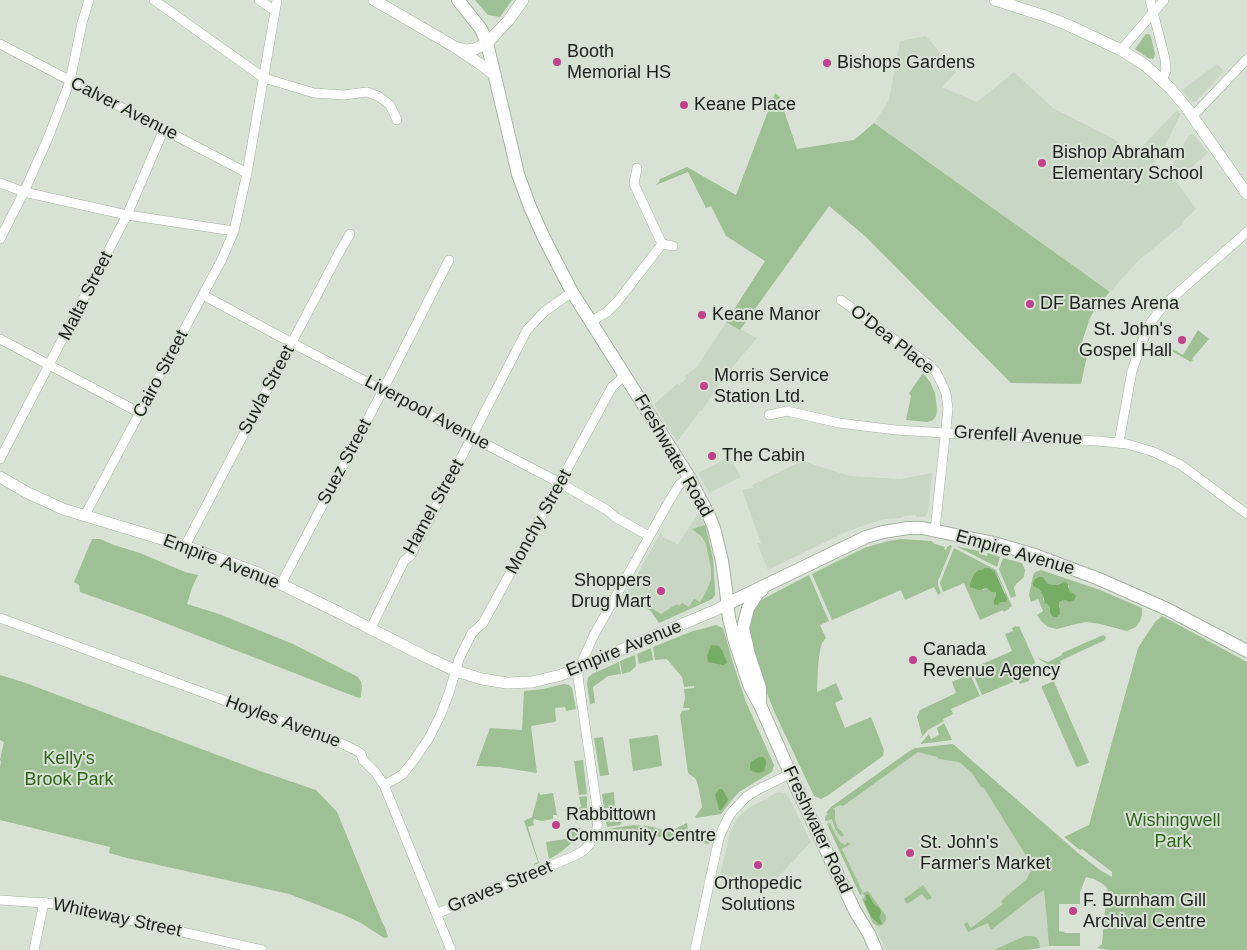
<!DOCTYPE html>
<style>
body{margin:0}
canvas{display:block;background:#d8e2d4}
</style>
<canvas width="1247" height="950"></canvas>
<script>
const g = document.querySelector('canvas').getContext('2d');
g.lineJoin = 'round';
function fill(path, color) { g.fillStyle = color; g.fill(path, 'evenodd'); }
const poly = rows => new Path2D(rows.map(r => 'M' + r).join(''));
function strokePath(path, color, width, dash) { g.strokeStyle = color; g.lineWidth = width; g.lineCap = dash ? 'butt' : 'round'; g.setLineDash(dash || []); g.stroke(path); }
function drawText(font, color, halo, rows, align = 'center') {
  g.font = font + ' Helvetica,sans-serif'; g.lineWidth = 4; g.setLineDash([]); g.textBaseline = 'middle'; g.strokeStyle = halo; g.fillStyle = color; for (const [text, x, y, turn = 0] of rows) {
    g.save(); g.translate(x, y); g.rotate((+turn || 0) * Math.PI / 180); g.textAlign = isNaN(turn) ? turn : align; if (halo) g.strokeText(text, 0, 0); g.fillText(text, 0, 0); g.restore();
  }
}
fill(poly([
 [926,36,956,72,942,87,977,102,1014,72,1053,108,1114,139,1133,156,1177,110,1180,114,1179,118,1160,155,1155,162,1147,167,1167,174,1189,135,1192,134,1195,136,1208,153,1176,181,1196,209,1182,222,1183,224,1138,261,1110,292,874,123,889,100,900,41],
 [1217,64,1224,71,1196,101,1192,102,1182,90],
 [726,322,757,338,720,382,702,411,700,411,677,442,654,404,677,384,680,385,686,378,685,376,697,367],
 [729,457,741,477,709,493,698,473],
 [802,461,850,476,901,479,932,473,928,512,925,517,917,517,915,515,904,516,901,518,885,519,865,525,844,533,768,570,757,543,761,543,742,490,753,488,752,485],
 [699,512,707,532,713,559,715,590,715,595,713,598,710,600,659,623,651,611,626,595,661,532,663,537,678,544],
 [911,750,961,759,1076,854,1054,885,1052,946,1027,950,886,950,825,818,826,813,831,807],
 [778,792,785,793,788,796,811,842,766,890,722,881,723,876,720,875,730,832,736,821,739,816,750,807]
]), '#c8d7c4');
fill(poly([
 [475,0,512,0,500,17,488,15],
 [1146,34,1149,34,1151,37,1155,54,1154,57,1153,59,1148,58,1135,49],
 [775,93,779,96,797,149,854,140,874,123,1110,292,1098,304,1090,318,1080,348,1088,351,1081,384,1011,383,865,236,829,206,740,330,726,322,765,261,726,236,711,206,706,208,688,172,656,185,659,182,660,179,687,167,736,195],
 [1198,330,1209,339,1192,359,1193,360,1191,362,1168,349,1169,347,1183,355],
 [923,373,930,382,935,393,937,410,936,416,933,420,928,422,906,420,911,396,909,393],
 [705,525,707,532,713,559,715,590,715,595,713,598,710,600,659,623,651,611,626,595,627,594,661,614,677,604,679,606,682,603,689,607,694,599,700,602,706,592,709,585,711,579,711,569,706,544,702,537,692,529],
 [92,539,100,539,114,545,140,553,185,572,198,575,192,588,187,604,219,614,293,644,352,674,358,677,361,682,362,686,361,696,360,698,356,697,142,614,80,592,79,585,74,582],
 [901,539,931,541,935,544,945,547,944,549,946,550,947,547,950,545,952,546,938,581,938,585,941,593,938,595,934,587,905,600,901,590,832,620,812,574,864,548,888,541],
 [956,546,983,552,983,555,987,556,988,553,1000,557,997,567],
 [954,548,996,570,1012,606,1009,608,1009,609,1004,612,1003,610,980,620,964,583,943,592,940,583],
 [979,570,995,572,1005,592,1003,602,1000,602,996,592,991,592,987,588,983,590],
 [1003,558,1022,563,1025,570,1024,577,1016,584,1014,588,1016,596,1011,598,999,569],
 [1041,570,1100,590,1142,608,1142,615,1140,621,1136,627,1127,631,1100,624,1086,622,1072,625,1057,629,1048,627,1041,621,1037,615,1043,611,1038,599,1031,602,1029,595,1033,576,1035,572],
 [1039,577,1043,577,1048,584,1058,585,1063,582,1069,586,1068,590,1070,592,1065,600,1061,601,1059,603,1060,607,1050,612,1050,607,1043,600,1043,596,1039,589,1033,583,1035,579],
 [809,575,829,621,820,625,826,638,822,643,820,650,818,666,817,692,836,683,843,699,835,703,845,728,871,717,884,750,883,756,827,796,821,799,814,796,774,711,762,680,749,631,752,615,755,607,761,600],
 [1162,616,1247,662,1247,950,1109,950,1097,948,1102,944,1105,910,1107,906,1106,905,1109,898,1108,892,1107,888,1103,884,1094,879,1086,877,1080,892,1080,904,1059,904,1059,931,1064,932,1065,933,1080,933,1080,946,1049,946,1047,919,1044,890,1032,898,991,930,988,923,968,932,964,924,967,922,971,928,1003,904,1001,901,1026,880,1033,867,984,788,981,787,972,773,959,762,939,759,937,757,918,752,843,806,840,805,833,809,835,810,835,819,837,827,844,835,841,837,835,829,832,819,825,821,825,816,826,817,828,814,826,813,831,807,911,750,915,748,953,744,1078,853,1100,870,1112,877,1112,872,1082,849,1080,850,1064,837,1089,825,1138,648,1155,622],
 [716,625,723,628,724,631,733,663,746,702,774,765,772,772,752,784,739,792,732,800,721,814,696,818,695,817,702,807,699,790,696,779,688,773,680,715,682,711,689,710,690,708,683,708,685,698,684,689,694,688,694,686,684,687,682,677,667,659,655,660,653,647,690,632],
 [1016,626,1017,627,1019,626,1035,662,1029,681,1020,684,1018,680,982,695,971,669,1012,651,1005,634,1013,631,1012,628],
 [1103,635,1106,637,1105,640,1060,661,1062,666,1057,669,1040,660,1038,658,1048,662,1062,655,1062,653],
 [651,648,653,660,639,664,637,654],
 [635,655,636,666,630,672,622,674,620,661],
 [619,662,621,674,608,676,593,687,595,703,590,704,587,684,588,678,592,674],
 [970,674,980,696,951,709,953,714,943,719,944,721,928,730,919,740,922,735,917,717,920,710,956,693,952,682],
 [0,675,23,682,260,771,316,790,337,812,383,924,384,925,388,937,384,938,361,923,344,915,289,894,127,858,109,853,110,847,0,820,0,767,1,761,0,760,4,742,0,740],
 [1052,682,1054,682,1089,762,1088,763,1078,767,1076,766,1042,688,1042,686],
 [564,684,569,685,572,688,576,709,566,711,565,707,555,708,556,721,554,722,531,726,537,773,499,767,476,766,490,728,522,730,524,691,543,689],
 [944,723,952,740,920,744,929,734,931,739,939,735,937,728],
 [658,735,662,766,633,771,629,739],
 [603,737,609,775,600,776,594,738],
 [583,760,587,794,579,795,574,761],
 [539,791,540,795,553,793,557,815,553,815,553,819,542,821,534,819,533,822,534,825,528,827,539,863,534,865,534,864,538,862,524,821,532,817],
 [614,792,615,807,604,808,602,794],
 [587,796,587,808,585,817,580,819,574,819,567,813,569,812,568,811,563,811,579,808,581,806,579,797],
 [615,809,617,816,622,822,620,825,607,827,604,811],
 [687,823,689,838,710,841,709,844,654,836,653,840,607,829,633,825,648,826,667,831,675,829],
 [830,823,835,834,840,842,845,845,847,842,851,844,842,849,863,893,868,891,886,916,886,920,882,925,879,926,873,923,862,899,865,897,863,893,860,895,827,824],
 [869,895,874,904,877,906,879,917,879,924,871,917,864,902],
 [581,828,573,841,567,847,558,854,549,859,546,842,572,838,571,829],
 [923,885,932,898,927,900,922,894,907,904,904,899],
 [1025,936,1033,936,1036,937,1039,941,1040,948,1027,950,994,950]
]), '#9fbf94');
fill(poly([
 [985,568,989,568,995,572,1004,592,1007,599,1006,602,1000,602,998,605,994,604,994,600,996,596,996,592,991,592,987,588,979,590,970,587,970,584,974,574,979,570,982,570],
 [1039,577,1043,577,1048,584,1058,585,1063,582,1067,583,1070,592,1073,593,1076,596,1074,600,1069,602,1065,600,1061,601,1059,603,1060,614,1057,617,1053,617,1050,612,1050,607,1047,604,1045,603,1043,596,1039,589,1033,586,1033,583,1035,579],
 [711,645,719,646,723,652,727,663,723,665,708,662,707,656],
 [759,757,763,757,766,760,766,765,764,771,759,773,755,772,750,770,750,765,751,762],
 [719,789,722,789,728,799,727,802,721,810,719,810,718,805,715,795],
 [866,894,869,895,874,904,880,909,881,913,879,917,882,924,879,924,871,917,864,902,866,899]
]), '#76ac63');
const minor = poly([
 [154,0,264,78,314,93,344,95,367,92,372,94,378,96,390,105,397,120],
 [259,0,275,11],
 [1150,0,1165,59,1166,71,1162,80],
 [0,44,247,173],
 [1121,50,1164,0],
 [1193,116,1247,59],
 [637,168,634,184,662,244],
 [0,183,24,192,127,215,234,231],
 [0,239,24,192,48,138,70,81,82,23,89,0],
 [203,295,292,343,560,483,607,510,615,517,649,536],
 [841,300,928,364,936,372,941,382,946,393,948,409,935,530],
 [590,322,607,312,617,302,662,244,673,246],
 [0,339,140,413],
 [769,415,787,411,839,423,896,430,995,436,1098,441,1127,444,1154,452,1181,465,1247,514],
 [1119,442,1132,371,1142,342,1151,322,1163,306,1171,299,1247,232],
 [0,459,127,215,164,129],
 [85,515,207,287,222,259,234,231,247,173,277,0],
 [185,546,340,251,350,234],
 [281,584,383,390,449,260],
 [0,618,343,744,357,751,361,754,363,760,376,773,384,785,451,950],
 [370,630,404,561,411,555,414,549,527,330,544,312,572,292],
 [384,785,397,778,403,774,414,760,429,738,440,716,449,693,459,659,472,633,483,623,612,387,625,375],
 [0,900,58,904,262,950],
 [436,914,574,856,583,851,589,845,593,839,597,829,598,814,578,677,579,668,594,635,667,505,679,485,689,477],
 [34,950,44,902],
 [695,950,717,847,720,835,728,818,732,812,746,797,757,790,790,774]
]);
const tertiary = poly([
 [374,0,455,47,466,50,475,49,487,43,508,21,523,0],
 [995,0,1048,17,1068,25,1121,50,1145,65,1170,88,1186,107,1247,194],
 [458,49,480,64,495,75],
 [0,477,26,492,63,509,185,546,258,573,338,612,422,655,456,671,482,679,507,683,532,682,561,675,716,610,727,604]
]);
const secondary = poly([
 [458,0,481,29,487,43,518,174,530,207,544,238,572,292,689,477,709,516,714,528,722,561,726,590,729,618,735,642,750,687,761,707,798,791,855,911,869,934,876,950],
 [727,604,866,537,883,532,908,528,922,528,994,543,1035,555,1099,579,1167,609,1247,651],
 [760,701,760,688,749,655,743,628,748,608,758,593,762,590]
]);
strokePath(minor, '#a7b1a3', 10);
strokePath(tertiary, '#a7b1a3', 12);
strokePath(secondary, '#a7b1a3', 14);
strokePath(minor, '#fff', 9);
strokePath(tertiary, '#fff', 11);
strokePath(secondary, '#fff', 12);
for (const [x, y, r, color] of [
 [557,62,5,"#c1418d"],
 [827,63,5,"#c1418d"],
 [684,105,5,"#c1418d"],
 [1042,163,5,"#c1418d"],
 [1030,304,5,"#c1418d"],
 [702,315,5,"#c1418d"],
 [1182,340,5,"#c1418d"],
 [704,386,5,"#c1418d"],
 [712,456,5,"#c1418d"],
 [661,591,5,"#c1418d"],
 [913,660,5,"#c1418d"],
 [556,825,5,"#c1418d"],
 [910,853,5,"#c1418d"],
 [758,865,5,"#c1418d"],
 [1073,911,5,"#c1418d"]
]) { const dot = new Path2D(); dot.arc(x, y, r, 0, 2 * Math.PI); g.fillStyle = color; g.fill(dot); strokePath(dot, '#d8e2d4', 2); }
drawText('18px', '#1b1f1a', '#d8e2d4', [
 ["Booth",567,52],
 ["Memorial HS",567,73],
 ["Bishops Gardens",837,63],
 ["Keane Place",694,105],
 ["Bishop Abraham",1052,153],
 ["Elementary School",1052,174],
 ["DF Barnes Arena",1040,304],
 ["Keane Manor",712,315],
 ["St. John's",1172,330,"right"],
 ["Gospel Hall",1172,351,"right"],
 ["Morris Service",714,376],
 ["Station Ltd.",714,397],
 ["The Cabin",722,456],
 ["Shoppers",651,581,"right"],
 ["Drug Mart",651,602,"right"],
 ["Canada",923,650],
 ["Revenue Agency",923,671],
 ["Rabbittown",566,815],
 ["Community Centre",566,836],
 ["St. John's",920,843],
 ["Farmer's Market",920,864],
 ["Orthopedic",758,884,"center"],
 ["Solutions",758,905,"center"],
 ["F. Burnham Gill",1083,901],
 ["Archival Centre",1083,922]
], 'left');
drawText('18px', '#1b1f1a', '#d8e2d4', [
 ["Calver Avenue",124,109,27],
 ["Malta Street",86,296,-63],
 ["O'Dea Place",892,340,38],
 ["Cairo Street",161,374,-62],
 ["Suvla Street",267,390,-62],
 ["Liverpool Avenue",427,413,28],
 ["Grenfell Avenue",1018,436,3],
 ["Freshwater Road",673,456,60],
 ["Suez Street",345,462,-62],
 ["Hamel Street",434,507,-61],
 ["Monchy Street",539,522,-61],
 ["Empire Avenue",1015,553,16],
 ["Empire Avenue",221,562,21],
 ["Empire Avenue",624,649,-22],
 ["Hoyles Avenue",283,722,20],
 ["Freshwater Road",817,830,65],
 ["Graves Street",500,887,-22],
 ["Whiteway Street",117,918,12]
]);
drawText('18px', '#30631a', '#d8e2d4', [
 ["Kelly's",69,759],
 ["Brook Park",69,780],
 ["Wishingwell",1173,821],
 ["Park",1173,842]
]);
</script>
